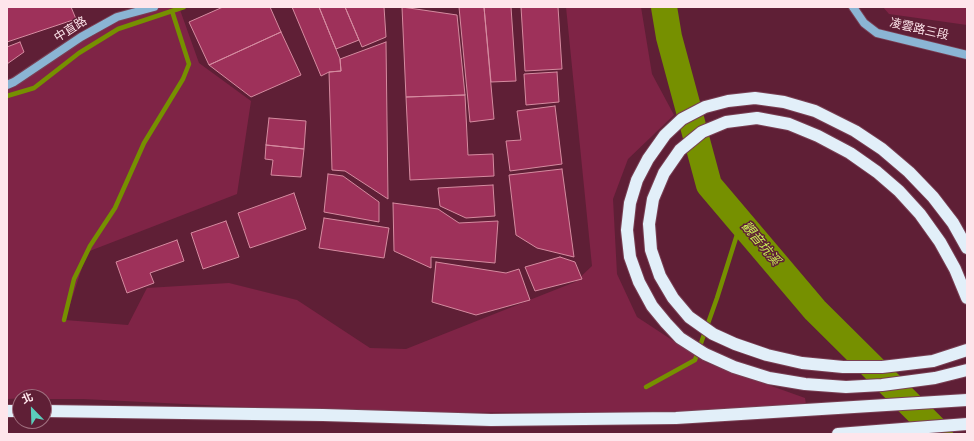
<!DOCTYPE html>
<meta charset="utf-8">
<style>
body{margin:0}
#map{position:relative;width:974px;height:441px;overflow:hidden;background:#5f1f36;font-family:"Nunito Sans","Noto Sans TC",sans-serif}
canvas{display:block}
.frame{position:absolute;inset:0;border:8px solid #fee5eb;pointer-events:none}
.north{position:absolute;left:12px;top:389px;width:40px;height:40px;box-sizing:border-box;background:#5f1f36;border:1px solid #9f6e7e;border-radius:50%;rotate:337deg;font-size:11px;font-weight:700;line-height:16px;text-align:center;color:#fee5eb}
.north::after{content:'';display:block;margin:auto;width:14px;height:18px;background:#5bcebc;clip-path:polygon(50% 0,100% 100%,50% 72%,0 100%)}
</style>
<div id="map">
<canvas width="974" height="441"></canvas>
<div class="frame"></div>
<div class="north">北</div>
</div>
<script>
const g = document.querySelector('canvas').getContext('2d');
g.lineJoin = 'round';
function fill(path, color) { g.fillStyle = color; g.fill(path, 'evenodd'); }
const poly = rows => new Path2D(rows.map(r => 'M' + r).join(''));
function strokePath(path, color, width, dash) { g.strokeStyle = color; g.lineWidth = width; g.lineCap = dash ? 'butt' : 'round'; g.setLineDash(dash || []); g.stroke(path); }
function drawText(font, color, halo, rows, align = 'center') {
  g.font = font + ' "Nunito Sans","Noto Sans TC",sans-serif'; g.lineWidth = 3; g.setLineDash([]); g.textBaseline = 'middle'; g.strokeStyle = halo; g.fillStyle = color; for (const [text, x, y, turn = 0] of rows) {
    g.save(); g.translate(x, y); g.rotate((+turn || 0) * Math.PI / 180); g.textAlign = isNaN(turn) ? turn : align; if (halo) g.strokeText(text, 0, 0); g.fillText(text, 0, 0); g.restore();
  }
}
fill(poly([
 [150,7,179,7,199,63,251,101,237,194,87,252,65,320,128,325,147,288,229,283,297,300,370,348,406,349,575,282,592,266,566,7,641,7,652,74,674,115,628,159,613,199,617,274,637,317,707,363,805,398,807,411,367,413,83,399,44,399,44,397,7,399,7,79,22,74,92,25],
 [883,7,967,7,967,25,889,14]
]), '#7f2446');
strokePath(poly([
 [7,96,34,88,79,53,118,29,184,7],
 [64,320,74,279,90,246,115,208,144,143,183,79,189,64,172,11],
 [646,387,695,360,717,298,741,222]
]), '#769000', 4.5);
strokePath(poly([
 [664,7,669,37,709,185,815,310,940,434]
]), '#769000', 26);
const building = poly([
 [7,7,71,7,76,19,7,42,7,7],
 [223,7,270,7,281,32,209,65,189,22,223,7],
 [292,7,319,7,340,59,341,71,329,72,321,76,292,7],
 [319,7,345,7,359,40,336,49,319,7],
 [345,7,384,7,386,37,362,47,345,7],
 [402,7,457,15,465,95,406,97,402,7],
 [459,7,484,7,494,119,470,122,459,7],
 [484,7,511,7,516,81,491,82,484,7],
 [521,7,558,7,562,69,525,71,521,7],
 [281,32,301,75,251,97,209,65,281,32],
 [20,42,24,52,7,64,7,47,20,42],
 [386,42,388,199,345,171,332,170,329,72,341,71,340,59,386,42],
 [557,72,559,102,526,105,524,74,557,72],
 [465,95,468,155,493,154,494,176,410,180,406,97,465,95],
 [555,106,562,164,510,171,506,141,521,140,517,111,555,106],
 [269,118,306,121,304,149,266,145,269,118],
 [266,145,304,149,301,177,271,175,273,160,265,159,266,145],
 [562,169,574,257,537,248,516,235,509,175,562,169],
 [328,174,343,176,379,202,379,222,324,212,328,174],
 [493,185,495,216,466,218,440,206,438,188,493,185],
 [294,193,306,229,250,248,238,213,294,193],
 [393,203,438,209,459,223,498,221,495,263,431,257,431,268,394,251,393,203],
 [324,218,389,228,384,258,319,248,324,218],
 [226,221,239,257,203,269,191,233,226,221],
 [177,240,184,261,150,273,154,283,127,293,116,262,177,240],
 [560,257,575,262,582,279,535,291,525,267,560,257],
 [436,262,506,273,519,269,530,300,476,315,432,302,436,262]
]);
fill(building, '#9e315a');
strokePath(building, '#d58ba0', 1);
const secondary = poly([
 [853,7,864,23,877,33,967,55],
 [7,85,14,82,81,37,117,17,154,7]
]);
const highway = poly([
 [967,248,953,223,933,197,909,172,882,149,855,131,815,111,784,102,755,98,728,101,705,107,682,119,665,135,648,159,637,180,630,203,627,230,630,257,639,282,652,306,666,323,680,338,705,354,734,367,769,378,805,384,846,387,882,385,935,378,967,370],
 [967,298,955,269,940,242,920,214,899,191,877,172,850,153,818,136,789,124,757,118,726,122,702,132,680,150,664,173,653,199,649,224,651,250,660,276,673,298,689,317,713,334,735,344,767,355,802,363,843,367,882,367,933,361,967,350],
 [7,411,20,411],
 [44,411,323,415,491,420,676,418,967,400],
 [838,434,967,424]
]);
strokePath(secondary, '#783f53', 10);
strokePath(highway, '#783f53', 14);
strokePath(secondary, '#8bb5d4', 8);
strokePath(highway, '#e2eff9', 12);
drawText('12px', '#fee5eb', '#5f1f36', [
 ["中直路",71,30,-32],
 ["凌雲路三段",919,30,13]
]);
drawText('italic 13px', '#c9ec56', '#5f1f36', [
 ["觀音坑溪",760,244,50]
]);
</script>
